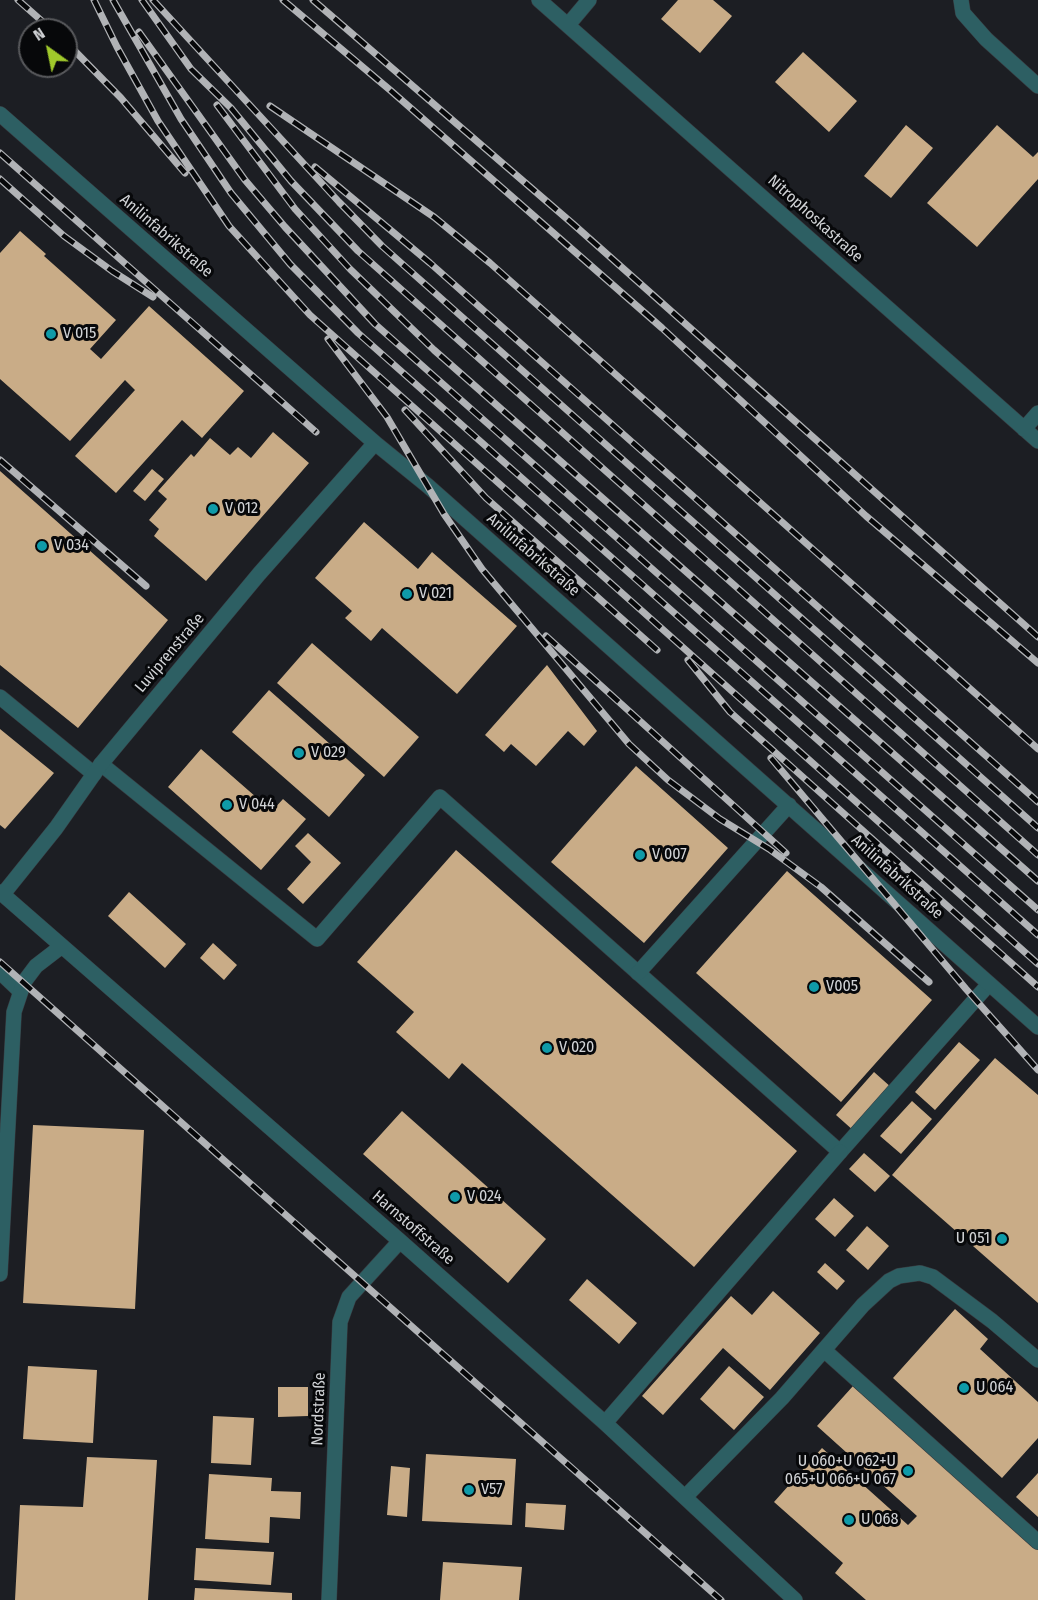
<!DOCTYPE html>
<meta charset="utf-8">
<style>
body{margin:0}
#map{position:relative;width:1038px;height:1600px;overflow:hidden;background:#1c1e23;font-family:"Fira Sans Condensed",sans-serif}
canvas{display:block}
.north{position:absolute;left:18px;top:18px;width:60px;height:60px;box-sizing:border-box;background:#07080a;border:2px solid #58595c;border-radius:50%;rotate:327deg;font-size:16px;font-weight:700;line-height:24px;text-align:center;color:#d1d3d6}
.north::after{content:'';display:block;margin:auto;width:21px;height:27px;background:#a0c92b;clip-path:polygon(50% 0,100% 100%,50% 72%,0 100%)}
</style>
<div id="map">
<canvas width="1038" height="1600"></canvas>
<div class="north">N</div>
</div>
<script>
const g = document.querySelector('canvas').getContext('2d');
g.lineJoin = 'round';
function fill(path, color) { g.fillStyle = color; g.fill(path, 'evenodd'); }
const poly = rows => new Path2D(rows.map(r => 'M' + r).join(''));
function strokePath(path, color, width, dash) { g.strokeStyle = color; g.lineWidth = width; g.lineCap = dash ? 'butt' : 'round'; g.setLineDash(dash || []); g.stroke(path); }
function drawText(font, color, halo, rows, align = 'center') {
  g.font = font + ' "Fira Sans Condensed",sans-serif'; g.lineWidth = 6; g.setLineDash([]); g.textBaseline = 'middle'; g.strokeStyle = halo; g.fillStyle = color; for (const [text, x, y, turn = 0] of rows) {
    g.save(); g.translate(x, y); g.rotate((+turn || 0) * Math.PI / 180); g.textAlign = isNaN(turn) ? turn : align; if (halo) g.strokeText(text, 0, 0); g.fillText(text, 0, 0); g.restore();
  }
}
fill(poly([
 [678,0,713,0,732,16,700,53,661,19],
 [803,52,857,101,829,132,775,82],
 [906,125,933,148,891,198,864,176],
 [997,125,1033,157,1038,152,1038,179,977,247,927,203],
 [20,231,46,254,44,256,116,320,90,349,101,359,149,306,244,391,202,438,182,420,116,493,75,456,135,390,125,380,70,441,0,379,0,253],
 [273,432,309,463,206,581,154,536,159,529,149,520,167,499,158,491,191,454,194,457,210,438,230,455,238,447,251,458],
 [152,469,164,479,145,501,133,491],
 [0,471,168,620,78,728,0,665],
 [364,522,418,569,432,552,517,626,457,694,382,628,371,641,345,618,352,611,315,578],
 [312,643,419,737,384,777,277,683],
 [547,665,597,731,584,746,568,731,536,766,511,744,504,752,485,735],
 [269,690,365,775,329,817,232,732],
 [0,729,54,773,5,829,0,825],
 [201,749,272,811,283,799,306,819,261,870,168,787],
 [636,766,728,848,644,943,551,862],
 [308,833,341,863,303,904,287,889,311,862,295,846],
 [456,850,797,1151,694,1267,462,1063,449,1079,396,1032,414,1012,357,962],
 [787,871,932,1000,841,1102,696,973],
 [129,892,186,944,165,968,108,916],
 [213,943,237,965,224,980,200,958],
 [959,1042,980,1060,935,1110,915,1092],
 [995,1058,1038,1095,1038,1303,892,1175],
 [874,1072,892,1088,854,1131,836,1115],
 [912,1101,932,1119,901,1154,880,1136],
 [402,1111,546,1239,508,1283,363,1154],
 [33,1125,144,1130,135,1309,23,1303],
 [864,1153,890,1176,875,1192,849,1169],
 [834,1198,854,1216,835,1237,815,1219],
 [867,1226,889,1246,868,1270,846,1250],
 [825,1263,845,1281,837,1290,817,1272],
 [587,1279,637,1323,619,1344,569,1300],
 [773,1291,820,1333,770,1390,723,1348,663,1415,642,1396,731,1296,752,1315],
 [955,1309,988,1339,980,1349,1038,1402,1038,1438,1002,1478,893,1378],
 [28,1366,97,1370,93,1443,23,1439],
 [729,1366,764,1397,734,1430,700,1399],
 [853,1386,1038,1550,1038,1600,866,1600,835,1573,843,1563,774,1502,822,1448,908,1525,917,1516,817,1426],
 [278,1387,308,1387,308,1416,278,1417],
 [213,1416,254,1418,251,1465,211,1463],
 [426,1454,516,1459,512,1525,422,1521],
 [87,1457,157,1460,148,1600,15,1600,20,1505,83,1507],
 [391,1466,410,1468,407,1517,387,1515],
 [1038,1473,1038,1517,1016,1497],
 [209,1474,272,1478,271,1491,301,1492,300,1519,270,1517,269,1543,205,1539],
 [526,1503,566,1505,564,1530,525,1527],
 [196,1548,274,1552,271,1585,194,1580],
 [443,1562,522,1567,519,1600,440,1600],
 [195,1588,292,1593,292,1600,194,1600]
]), '#c9ac87');
const service = poly([
 [0,697,94,774],
 [101,764,317,939,440,797,840,1152,989,984],
 [0,972,20,991],
 [824,1350,1038,1542],
 [685,1497,782,1398,863,1305,889,1281,899,1276,920,1273,933,1277,992,1321,1038,1360]
]);
const minor = poly([
 [539,0,1038,441],
 [961,0,963,13,986,39,1038,86],
 [568,25,589,0],
 [0,114,375,443,428,486,1038,1027],
 [1024,429,1038,413],
 [0,892,400,1241,605,1423,795,1600],
 [3,894,56,828,101,764,259,574,375,443],
 [638,973,789,805],
 [0,1274,14,1012,24,982,36,966,62,946],
 [605,1423,840,1152],
 [329,1600,340,1322,349,1297,400,1241]
]);
strokePath(service, '#393b40', 16);
strokePath(minor, '#393b40', 16);
strokePath(service, '#2d5f63', 15);
strokePath(minor, '#2d5f63', 15);
const rail = poly([
 [18,0,52,30],
 [94,0,117,47,158,121,229,226,310,315,1038,964],
 [113,0,181,119,231,193,290,264,358,333,1038,935],
 [142,0,191,69,231,108,291,181,358,251,1038,855],
 [153,0,339,202,382,246,1038,828],
 [283,0,390,90,662,328,866,516,1038,663],
 [313,0,573,224,1038,637],
 [139,32,245,180,285,227,375,324,1038,910],
 [66,42,121,98,185,173],
 [217,105,295,209,350,269,434,350,1038,881],
 [270,106,434,217,490,263,1038,749],
 [0,153,316,432],
 [315,167,430,263,1038,802],
 [0,179,64,236,112,271,153,297],
 [328,339,387,417,444,514,482,569,629,744,668,780,720,819,769,849,821,887,929,982],
 [405,410,486,498,657,650],
 [0,460,146,586],
 [546,636,786,853],
 [688,660,730,712,1038,987],
 [771,758,966,989,1038,1070],
 [0,962,721,1600]
]);
strokePath(rail, '#b1b3b6', 7);
strokePath(rail, '#07080a', 4.5, [14]);
for (const [x, y, r, color] of [
 [51,334,6,"#0f9aa8"],
 [213,509,6,"#0f9aa8"],
 [42,546,6,"#0f9aa8"],
 [407,594,6,"#0f9aa8"],
 [299,753,6,"#0f9aa8"],
 [227,805,6,"#0f9aa8"],
 [640,855,6,"#0f9aa8"],
 [814,987,6,"#0f9aa8"],
 [547,1048,6,"#0f9aa8"],
 [455,1197,6,"#0f9aa8"],
 [1002,1239,6,"#0f9aa8"],
 [964,1388,6,"#0f9aa8"],
 [908,1471,6,"#0f9aa8"],
 [469,1490,6,"#0f9aa8"],
 [849,1520,6,"#0f9aa8"]
]) { const dot = new Path2D(); dot.arc(x, y, r, 0, 2 * Math.PI); g.fillStyle = color; g.fill(dot); strokePath(dot, '#07080a', 2); }
drawText('16px', '#d1d3d6', '#07080a', [
 ["Nitrophoskastraße",815,219,42],
 ["Anilinfabrikstraße",166,236,41],
 ["Anilinfabrikstraße",533,555,41],
 ["Luviprenstraße",170,653,-50],
 ["Anilinfabrikstraße",897,877,42],
 ["Harnstoffstraße",413,1228,41],
 ["Nordstraße",319,1409,-88]
]);
drawText('16px', '#d1d3d6', '#07080a', [
 ["V 015",63,334],
 ["V 012",225,509],
 ["V 034",54,546],
 ["V 021",419,594],
 ["V 029",311,753],
 ["V 044",239,805],
 ["V 007",652,855],
 ["V005",826,987],
 ["V 020",559,1048],
 ["V 024",467,1197],
 ["U 051",990,1239,"right"],
 ["U 064",976,1388],
 ["U 060+U 062+U",896,1462,"right"],
 ["065+U 066+U 067",896,1480,"right"],
 ["V57",481,1490],
 ["U 068",861,1520]
], 'left');
</script>
